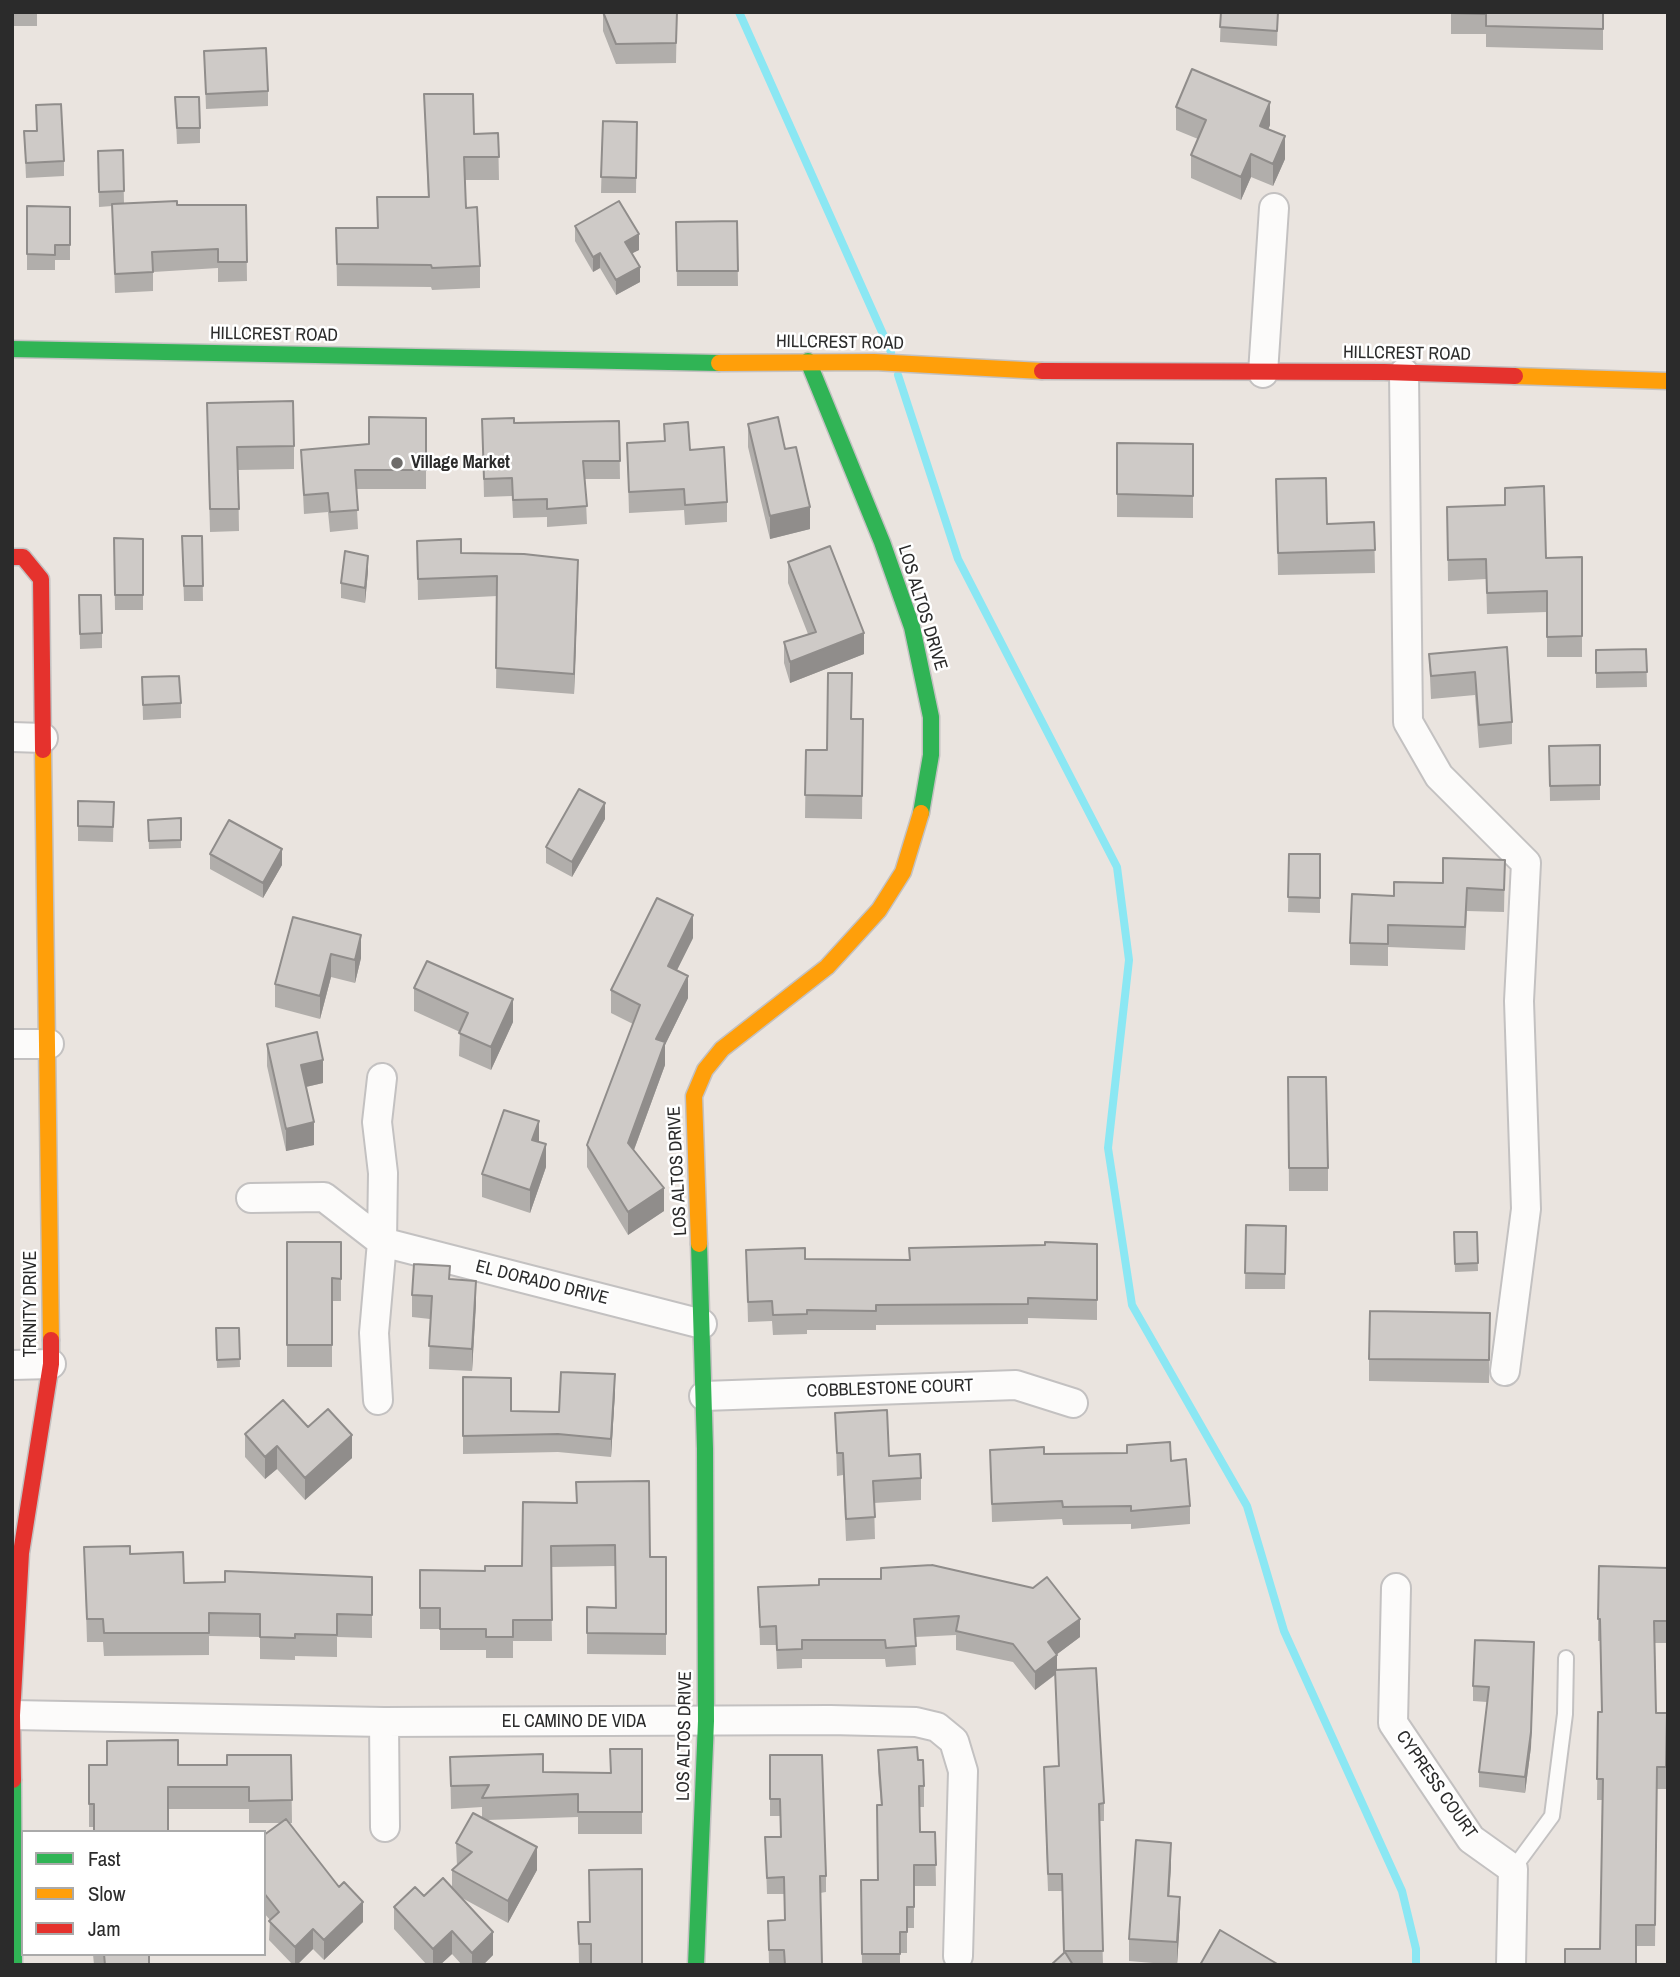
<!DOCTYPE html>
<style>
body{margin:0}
#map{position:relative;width:1680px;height:1977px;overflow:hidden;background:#eae4df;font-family:"Archivo Narrow",sans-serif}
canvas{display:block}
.frame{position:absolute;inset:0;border:14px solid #2b2b2b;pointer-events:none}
.legend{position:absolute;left:21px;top:1830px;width:245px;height:126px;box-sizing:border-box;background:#fff;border:2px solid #aaa;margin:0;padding:9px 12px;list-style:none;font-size:21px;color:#2b2b2b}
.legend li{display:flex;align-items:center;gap:14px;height:35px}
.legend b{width:35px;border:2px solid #aaa}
</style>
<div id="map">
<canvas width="1680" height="1977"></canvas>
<div class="frame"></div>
<ul class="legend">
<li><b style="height:9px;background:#30b455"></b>Fast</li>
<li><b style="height:9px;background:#ff9f0a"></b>Slow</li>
<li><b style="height:9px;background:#e5322d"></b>Jam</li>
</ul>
</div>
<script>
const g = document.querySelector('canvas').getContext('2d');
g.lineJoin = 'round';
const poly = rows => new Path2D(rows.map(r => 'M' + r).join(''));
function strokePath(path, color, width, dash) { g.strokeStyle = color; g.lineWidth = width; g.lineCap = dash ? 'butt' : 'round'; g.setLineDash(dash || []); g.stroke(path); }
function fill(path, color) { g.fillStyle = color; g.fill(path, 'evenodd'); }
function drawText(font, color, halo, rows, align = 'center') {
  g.font = font + ' "Archivo Narrow",sans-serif'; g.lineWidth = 5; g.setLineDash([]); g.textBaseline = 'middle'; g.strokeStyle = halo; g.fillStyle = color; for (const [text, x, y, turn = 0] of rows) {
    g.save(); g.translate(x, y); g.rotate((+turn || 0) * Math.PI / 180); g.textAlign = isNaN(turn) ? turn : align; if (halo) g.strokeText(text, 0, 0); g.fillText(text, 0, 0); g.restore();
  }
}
strokePath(poly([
 [739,12,891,352],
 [898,375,958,559,1117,867,1129,960,1108,1148,1132,1305,1247,1506,1284,1631,1402,1891,1416,1949,1416,1965]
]), '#8be7f3', 8);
const lane = poly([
 [1513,1869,1552,1816,1565,1714,1566,1658]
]);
const street = poly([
 [1263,373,1274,208],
 [1404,373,1408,722,1439,776,1526,863,1519,1001,1526,1209,1505,1371],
 [12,737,43,738],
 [12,1044,49,1044],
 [251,1198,324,1197,382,1242,702,1324],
 [12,1365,51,1364],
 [704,1396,1016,1385,1073,1403],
 [378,1400,374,1333,382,1242,383,1173,377,1122,382,1078],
 [1396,1588,1393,1723,1471,1839,1513,1869,1511,1965],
 [12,1715,384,1722,830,1720,916,1722,937,1727,954,1741,963,1771,958,1956],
 [384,1722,385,1827]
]);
const fast = poly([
 [12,349,719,363],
 [808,361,882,542,912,627,931,717,931,755,921,813],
 [13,1780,14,1965],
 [696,1965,706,1721,705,1449,699,1244]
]);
const slow = poly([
 [719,363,874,362,1042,371],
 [1515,376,1668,381],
 [43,750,51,1340],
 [699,1244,694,1096,705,1070,722,1049,827,967,879,910,903,872,921,813]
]);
const jam = poly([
 [1042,371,1384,372,1515,376],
 [12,557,23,557,41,579,43,750],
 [13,1780,12,1715,21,1553,51,1364,51,1340]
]);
strokePath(lane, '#c3c1c1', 18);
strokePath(street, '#c3c1c1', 32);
strokePath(fast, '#c3c1c1', 19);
strokePath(slow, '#c3c1c1', 19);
strokePath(jam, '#c3c1c1', 19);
strokePath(lane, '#fcfbfa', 14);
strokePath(street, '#fcfbfa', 28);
strokePath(fast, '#30b455', 16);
strokePath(slow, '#ff9f0a', 16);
strokePath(jam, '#e5322d', 16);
fill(poly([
 [12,12,37,12,37,26,12,26],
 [603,12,677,12,676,63,616,64,603,31],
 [1221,12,1278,12,1277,46,1220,42],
 [1603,12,1603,50,1486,47,1486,34,1451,34,1451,13],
 [204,51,268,91,268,106,206,109],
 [424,94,474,134,498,133,499,180,465,180,466,208,480,266,480,288,432,290,431,287,337,286,336,228,378,228,428,197],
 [175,97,200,128,200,143,177,144],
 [36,105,64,161,64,176,26,178,24,131,36,131],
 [1176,107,1270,125,1268,130,1285,159,1273,186,1251,177,1241,200,1191,178,1191,155,1198,139,1176,130],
 [603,121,637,122,636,193,601,193],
 [123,150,124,204,177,205,246,205,247,281,218,282,218,268,153,272,153,291,115,293,112,206,99,207,98,151],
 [27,206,70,207,70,260,55,260,55,270,27,270],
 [737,221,738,286,677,286,676,222],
 [575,226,639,250,632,253,640,282,616,295,600,268,593,272,575,241],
 [207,403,294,446,294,469,238,470,239,531,210,532],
 [426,418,426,489,356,489,358,529,330,532,328,512,304,514,301,450,369,444],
 [482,419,514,423,619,421,620,479,585,479,587,524,547,527,547,517,513,518,512,496,484,497],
 [664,424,690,450,727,502,727,522,685,525,684,510,629,513,627,443,664,441],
 [748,424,785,449,810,529,770,539,748,447],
 [1117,443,1193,444,1193,518,1117,517],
 [1276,479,1327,524,1374,522,1375,573,1278,575],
 [1505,488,1546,558,1582,557,1582,657,1547,657,1547,612,1487,614,1486,579,1448,581,1447,507,1505,505],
 [182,536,202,536,203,601,184,601],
 [114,538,143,539,143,610,115,610],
 [417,541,461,553,578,580,574,694,496,688,497,596,418,600],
 [788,562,864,654,790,683,784,663,784,642,808,634,788,583],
 [368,571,365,603,341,598,341,583],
 [79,595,102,633,102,648,80,649],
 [1507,647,1512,722,1512,744,1479,748,1475,695,1431,699,1429,654],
 [1646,649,1647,687,1596,688,1596,650],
 [142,677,181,703,181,718,143,720],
 [852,719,863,719,862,819,805,818,806,750,827,750],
 [1600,745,1600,800,1550,801,1549,746],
 [78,801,114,802,113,842,78,841],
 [181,818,181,848,149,849,148,820],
 [605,819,572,877,546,863,546,847],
 [210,854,282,865,263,898,210,869],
 [1289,854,1320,854,1320,913,1288,912],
 [1505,860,1504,912,1467,911,1465,950,1388,947,1388,966,1350,965,1350,943,1394,896,1443,883],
 [293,917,361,958,355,983,331,977,320,1019,275,1007,275,984],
 [693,938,677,970,688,998,665,1045,665,1065,634,1150,664,1211,628,1235,587,1167,587,1145,633,1024,611,1013,611,990],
 [414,988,513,1022,491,1070,459,1056,460,1032,414,1011],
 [267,1044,323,1083,306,1087,314,1145,286,1151,267,1066],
 [1288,1077,1328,1168,1328,1191,1289,1191],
 [546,1167,530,1213,482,1197,482,1174],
 [1246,1225,1286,1226,1285,1289,1245,1289],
 [1454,1232,1477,1232,1478,1271,1455,1272],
 [287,1242,341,1242,341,1301,332,1301,332,1367,287,1367],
 [1097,1244,1097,1320,1028,1318,1028,1324,876,1325,876,1330,807,1330,807,1334,773,1335,772,1321,748,1322,746,1250,805,1259,909,1260],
 [450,1279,476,1303,472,1371,429,1369,430,1319,412,1317,412,1295],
 [1490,1313,1489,1383,1369,1381,1369,1359],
 [216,1328,239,1328,240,1367,217,1368],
 [463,1377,511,1411,559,1412,615,1392,611,1457,558,1452,463,1454],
 [835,1413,889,1456,921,1478,921,1500,874,1503,875,1539,846,1541,843,1475,837,1476],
 [308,1427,352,1458,305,1500,277,1469,265,1479,245,1457,245,1434],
 [990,1450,1044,1454,1171,1461,1190,1506,1190,1524,1131,1529,1131,1524,1063,1525,1062,1519,992,1522],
 [523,1502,650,1557,666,1557,666,1655,587,1654,587,1607,616,1608,615,1566,551,1567,552,1641,513,1641,513,1658,486,1658,486,1650,440,1650,440,1629,420,1629,420,1570,485,1571,522,1566],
 [84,1547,130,1554,184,1583,372,1577,372,1638,337,1637,337,1657,295,1656,295,1660,260,1659,260,1637,209,1636,209,1655,104,1656,103,1642,87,1642],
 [881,1568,1080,1637,1057,1654,1057,1670,1104,1803,1104,1821,1099,1821,1103,1965,1051,1965,1063,1954,1062,1891,1048,1891,1044,1784,1044,1767,1059,1766,1055,1675,1035,1690,1013,1662,956,1650,956,1635,915,1637,916,1665,886,1667,885,1659,802,1659,802,1668,777,1669,776,1645,760,1645,758,1587,819,1585,881,1579],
 [1668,1568,1668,1643,1655,1643,1656,1713,1667,1713,1666,1789,1657,1789,1655,1946,1636,1946,1600,1949,1602,1800,1597,1800,1598,1712,1602,1712,1600,1641,1598,1641,1598,1619],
 [1534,1642,1531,1747,1525,1793,1479,1787,1479,1772,1487,1702,1473,1701,1473,1686],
 [642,1749,642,1834,578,1834,578,1817,487,1820,537,1870,508,1923,462,1898,493,1955,483,1965,462,1965,452,1954,440,1965,427,1965,394,1929,394,1907,452,1888,452,1870,457,1866,456,1843,482,1817,482,1807,451,1809,450,1757,543,1772,610,1773],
 [878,1750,918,1760,924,1786,924,1807,919,1807,920,1832,935,1832,936,1886,914,1886,914,1928,907,1928,907,1953,900,1953,900,1965,862,1965,861,1880,878,1880,881,1805,878,1771],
 [291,1755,292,1823,289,1823,363,1922,324,1960,313,1949,297,1965,293,1965,269,1940,270,1920,264,1913,264,1835,280,1823,249,1823,249,1809,168,1809,94,1827,89,1827,89,1765,227,1765],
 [770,1755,826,1876,826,1892,820,1893,822,1965,769,1965,768,1921,784,1920,784,1894,767,1894,765,1837,781,1837,780,1816,770,1816],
 [1171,1865,1169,1896,1180,1919,1177,1965,1129,1961,1129,1939],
 [578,1922,642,1965,579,1965],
 [93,1954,149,1954,149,1965,94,1965]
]), '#b1aeab');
fill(poly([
 [1270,102,1270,125,1260,149,1260,126],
 [1285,136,1285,159,1273,186,1273,164],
 [1251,154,1251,177,1241,200,1241,177],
 [639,234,639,250,625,257,625,242],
 [600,253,600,268,593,272,593,257],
 [640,267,640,282,616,295,616,280],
 [810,507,810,529,770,539,770,516],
 [368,556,368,571,365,603,365,588],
 [578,560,578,580,574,694,574,674],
 [864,633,864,654,790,683,790,662],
 [605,803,605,819,572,877,572,862],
 [282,849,282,865,263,898,263,883],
 [693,915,693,938,668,988,668,966],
 [361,935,361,958,355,983,355,960],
 [331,954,331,977,320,1019,320,996],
 [688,976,688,998,665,1045,665,1065,628,1166,628,1143,656,1039],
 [513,999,513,1022,491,1070,491,1047],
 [323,1060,323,1083,301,1088,301,1065],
 [539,1121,539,1144,532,1140],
 [314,1122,314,1145,286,1151,286,1129],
 [546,1144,546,1167,530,1213,530,1190],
 [664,1188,664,1211,628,1235,628,1212],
 [476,1281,476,1303,472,1371,472,1349],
 [615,1374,615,1392,611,1457,611,1439],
 [352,1435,352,1458,305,1500,305,1478],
 [277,1446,277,1469,265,1479,265,1457],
 [1080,1619,1080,1637,1048,1661,1048,1642],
 [1057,1655,1057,1673,1035,1690,1035,1672],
 [1534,1657,1531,1747,1525,1793,1525,1777],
 [1171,1843,1171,1865,1168,1918,1168,1896],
 [537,1847,537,1870,508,1923,508,1901],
 [1180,1897,1180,1919,1177,1965,1177,1942],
 [363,1902,363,1922,324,1960,324,1940],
 [313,1929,313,1949,297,1965,295,1965,295,1947],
 [452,1931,452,1954,440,1965,433,1965,433,1949],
 [493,1932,493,1955,483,1965,472,1965,472,1953]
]), '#908d8b');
const building = poly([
 [603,12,677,12,676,43,616,44,603,12],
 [1221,12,1278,12,1277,31,1220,27,1221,12],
 [1603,12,1603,29,1486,26,1486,14,1451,13,1603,12],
 [266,48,268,91,206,94,204,51,266,48],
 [1192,69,1270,102,1260,126,1285,136,1273,164,1251,154,1241,177,1191,155,1206,120,1176,107,1192,69],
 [424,94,473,94,474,134,498,133,499,157,464,157,466,208,477,207,480,266,432,268,431,265,337,264,336,228,378,228,377,197,429,197,424,94],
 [175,97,199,97,200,128,177,128,175,97],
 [61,104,64,161,26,163,24,131,37,131,36,105,61,104],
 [603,121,637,122,636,178,601,177,603,121],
 [123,150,124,191,99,192,98,151,123,150],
 [177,201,177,205,246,205,247,262,218,262,218,249,152,252,153,272,115,274,112,204,177,201],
 [619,201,639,234,625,242,640,267,616,280,600,253,593,257,575,226,619,201],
 [27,206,70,207,70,245,55,245,55,255,27,254,27,206],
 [737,221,738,271,677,271,676,222,737,221],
 [293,401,294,446,237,447,239,509,210,509,207,403,293,401],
 [369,417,426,418,426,470,355,470,358,510,330,512,328,493,304,495,301,450,369,444,369,417],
 [778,417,785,449,796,447,810,507,770,516,748,424,778,417],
 [514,418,514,423,619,421,620,461,583,461,587,506,547,509,547,499,513,500,512,478,484,479,482,419,514,418],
 [688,422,690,450,724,447,727,502,685,505,684,489,629,492,627,443,665,441,664,424,688,422],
 [1117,443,1193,444,1193,496,1117,494,1117,443],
 [1326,478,1327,524,1374,522,1375,550,1278,553,1276,479,1326,478],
 [1544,486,1546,558,1582,557,1582,636,1547,637,1547,591,1487,593,1486,559,1448,560,1447,507,1505,505,1505,488,1544,486],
 [182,536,202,536,203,586,184,586,182,536],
 [114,538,143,539,143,595,115,595,114,538],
 [461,539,461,553,524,554,578,560,574,674,496,668,497,576,418,579,417,541,461,539],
 [830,546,864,633,790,662,784,642,816,632,788,562,830,546],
 [345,551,368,556,365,588,341,583,345,551],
 [79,595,101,595,102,633,80,634,79,595],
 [1507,647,1512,722,1479,725,1475,672,1431,676,1429,654,1507,647],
 [1646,649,1647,672,1596,673,1596,650,1646,649],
 [828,673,852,673,851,719,863,719,862,796,805,795,806,750,827,750,828,673],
 [179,676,181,703,143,705,142,677,179,676],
 [1600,745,1600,785,1550,786,1549,746,1600,745],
 [579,789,605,803,572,862,546,847,579,789],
 [78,801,114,802,113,827,78,826,78,801],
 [181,818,181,840,149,841,148,820,181,818],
 [229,820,282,849,263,883,210,854,229,820],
 [1289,854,1320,854,1320,898,1288,897,1289,854],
 [1443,858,1505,860,1504,890,1467,888,1465,927,1388,925,1388,944,1350,943,1352,894,1394,896,1394,882,1443,883,1443,858],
 [657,898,693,915,668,966,688,976,656,1039,665,1042,628,1143,664,1188,628,1212,587,1145,640,1005,611,990,657,898],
 [293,917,361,935,355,960,331,954,320,996,275,984,293,917],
 [427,961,513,999,491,1047,459,1033,468,1013,414,988,427,961],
 [317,1032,323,1060,301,1065,314,1122,286,1129,267,1044,317,1032],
 [1288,1077,1326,1077,1328,1168,1289,1168,1288,1077],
 [504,1110,539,1121,532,1140,546,1144,530,1190,482,1174,504,1110],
 [1246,1225,1286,1226,1285,1274,1245,1273,1246,1225],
 [1454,1232,1477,1232,1478,1263,1455,1264,1454,1232],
 [287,1242,341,1242,341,1279,332,1278,332,1345,287,1345,287,1242],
 [1045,1242,1097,1244,1097,1300,1028,1298,1028,1304,876,1305,876,1311,807,1310,807,1314,773,1315,772,1301,748,1302,746,1250,805,1248,805,1259,910,1260,909,1248,1045,1245,1045,1242],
 [414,1264,450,1266,449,1279,476,1281,472,1349,429,1346,432,1296,412,1295,414,1264],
 [1370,1311,1490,1313,1489,1360,1369,1359,1370,1311],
 [216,1328,239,1328,240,1359,217,1360,216,1328],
 [561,1372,615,1374,611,1439,558,1434,463,1436,463,1377,511,1378,511,1411,559,1412,561,1372],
 [283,1400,308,1427,328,1409,352,1435,305,1478,277,1446,265,1457,245,1434,283,1400],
 [887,1410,889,1456,920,1454,921,1478,873,1481,875,1517,846,1519,843,1453,837,1453,835,1413,887,1410],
 [1170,1442,1171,1461,1186,1459,1190,1506,1131,1511,1131,1506,1063,1507,1062,1501,992,1504,990,1450,1044,1447,1044,1454,1127,1453,1127,1445,1170,1442],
 [649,1481,650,1557,666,1557,666,1634,587,1633,587,1607,616,1608,615,1545,551,1546,552,1620,513,1620,513,1637,486,1637,486,1629,440,1629,440,1608,420,1608,420,1570,485,1571,485,1566,522,1566,523,1502,577,1503,576,1482,649,1481],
 [130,1546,130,1554,183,1552,184,1583,225,1582,225,1571,372,1577,372,1615,337,1614,337,1635,295,1634,295,1638,260,1637,260,1614,209,1613,209,1633,104,1633,103,1619,87,1619,84,1547,130,1546],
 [932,1565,1033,1588,1047,1577,1080,1619,1048,1642,1057,1655,1035,1672,1013,1644,956,1631,959,1616,914,1619,916,1646,886,1648,885,1640,802,1640,802,1649,777,1650,776,1626,760,1627,758,1587,819,1585,819,1579,881,1579,881,1568,932,1565],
 [1599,1566,1668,1568,1668,1621,1654,1621,1656,1713,1667,1713,1666,1767,1657,1767,1655,1925,1636,1925,1636,1965,1565,1965,1565,1949,1600,1949,1603,1779,1597,1779,1598,1712,1602,1712,1600,1619,1598,1619,1599,1566],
 [1475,1640,1534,1642,1531,1732,1525,1777,1479,1772,1489,1687,1473,1686,1475,1640],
 [1096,1668,1104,1803,1099,1804,1103,1951,1064,1951,1062,1874,1048,1874,1044,1767,1059,1766,1055,1670,1096,1668],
 [178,1740,178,1765,227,1765,227,1755,291,1755,292,1800,249,1801,249,1787,168,1787,168,1832,94,1832,94,1804,89,1804,89,1765,107,1765,107,1741,178,1740],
 [917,1747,918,1760,923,1760,924,1786,919,1786,920,1832,935,1832,936,1865,914,1865,914,1907,907,1907,907,1932,900,1932,900,1954,862,1954,861,1880,878,1880,877,1805,882,1805,878,1750,917,1747],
 [610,1749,642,1749,642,1812,578,1812,578,1794,482,1798,489,1785,451,1786,450,1757,543,1754,543,1772,611,1773,610,1749],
 [770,1755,822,1755,826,1876,820,1876,822,1965,785,1965,784,1950,769,1950,768,1921,785,1920,784,1877,767,1878,765,1837,781,1837,780,1799,770,1799,770,1755],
 [473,1813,537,1847,508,1901,452,1870,472,1852,456,1843,473,1813],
 [286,1819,339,1887,344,1882,363,1902,324,1940,313,1929,295,1947,269,1921,279,1912,264,1893,264,1835,286,1819],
 [1136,1840,1171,1843,1168,1896,1180,1897,1177,1942,1129,1939,1136,1840],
 [642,1869,642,1965,591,1965,591,1944,579,1944,578,1922,590,1922,589,1870,642,1869],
 [443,1878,493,1932,472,1953,452,1931,433,1949,394,1907,415,1887,424,1896,443,1878],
 [1220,1930,1279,1965,1200,1965,1220,1930],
 [1065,1952,1073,1965,1051,1965,1065,1952],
 [104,1954,149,1954,149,1965,105,1965,104,1954]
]);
fill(building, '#cecac7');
strokePath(building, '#908d8b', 2);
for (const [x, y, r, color] of [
 [397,463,7,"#6e6c6a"]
]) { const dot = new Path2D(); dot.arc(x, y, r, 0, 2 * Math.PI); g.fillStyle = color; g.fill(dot); strokePath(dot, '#fff', 2.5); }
drawText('18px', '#2b2b2b', '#fff', [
 ["HILLCREST ROAD",274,335,1],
 ["HILLCREST ROAD",840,343,1],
 ["HILLCREST ROAD",1407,354,1],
 ["LOS ALTOS DRIVE",922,608,73],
 ["LOS ALTOS DRIVE",678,1171,-93],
 ["EL DORADO DRIVE",542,1283,14],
 ["TRINITY DRIVE",31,1304,-90],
 ["COBBLESTONE COURT",890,1389,-2],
 ["EL CAMINO DE VIDA",574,1722],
 ["LOS ALTOS DRIVE",685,1736,-89],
 ["CYPRESS COURT",1436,1785,55]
]);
drawText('bold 18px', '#2b2b2b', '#fff', [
 ["Village Market",411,463]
], 'left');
</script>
